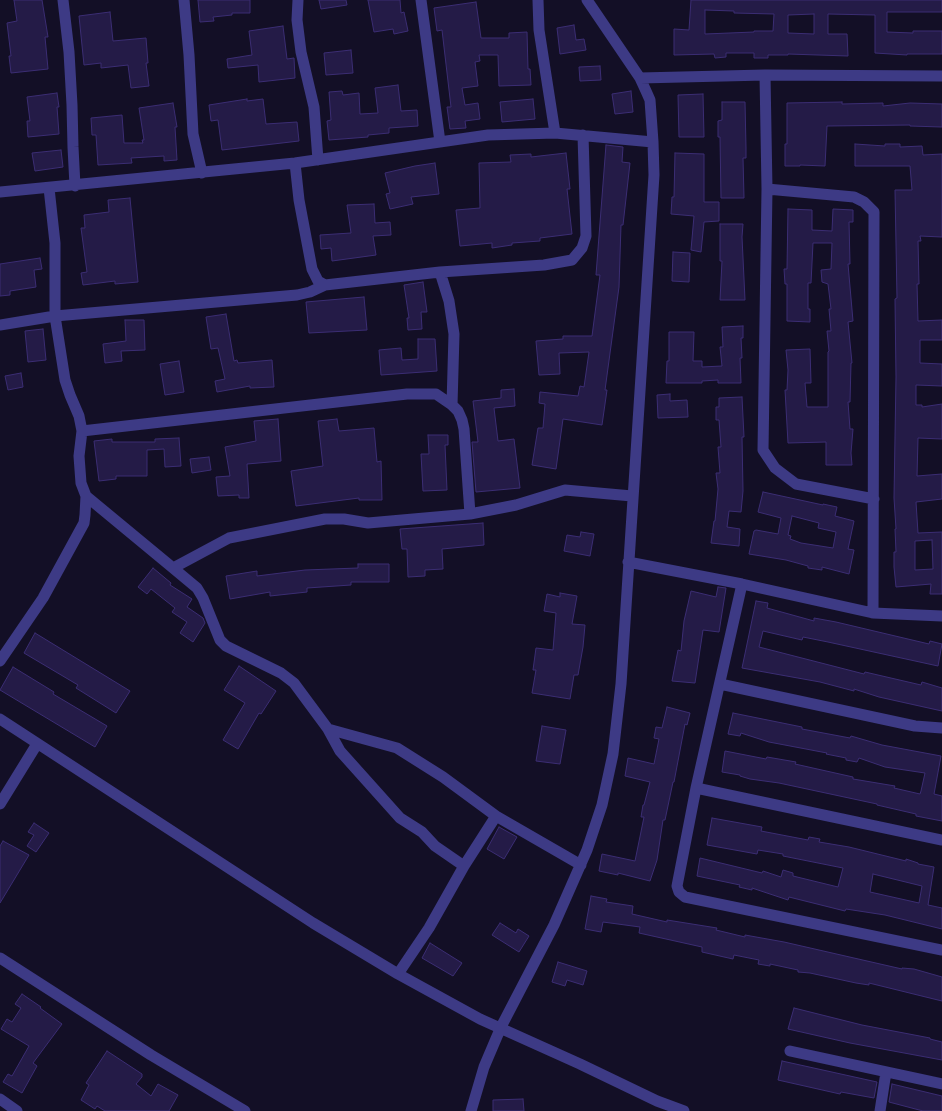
<!DOCTYPE html>
<style>
body{margin:0}
canvas{display:block;background:#130f26}
</style>
<canvas width="942" height="1111"></canvas>
<script>
const g = document.querySelector('canvas').getContext('2d');
g.lineJoin = 'round';
function fill(path, color) { g.fillStyle = color; g.fill(path, 'evenodd'); }
const poly = rows => new Path2D(rows.map(r => 'M' + r).join(''));
function strokePath(path, color, width, dash) { g.strokeStyle = color; g.lineWidth = width; g.lineCap = dash ? 'butt' : 'round'; g.setLineDash(dash || []); g.stroke(path); }
const building = poly([
 [14,0,42,0,48,37,45,37,48,69,11,73,9,56,11,56,7,23,17,21,14,0],
 [198,0,250,0,250,13,232,13,232,15,213,17,214,21,200,22,198,0],
 [319,0,346,0,347,5,321,9,319,0],
 [368,0,400,0,401,13,404,12,408,31,394,34,393,29,374,32,368,0],
 [691,0,942,0,942,12,887,12,887,32,913,33,913,31,942,31,942,54,907,54,907,55,875,53,875,15,828,14,828,34,847,34,848,56,788,54,788,55,768,55,768,58,754,58,754,53,726,53,726,57,715,58,714,54,674,55,674,29,689,30,691,0],
 [705,10,734,11,734,13,774,14,773,31,754,31,754,32,705,34,705,10],
 [814,14,814,34,788,33,788,15,814,14],
 [476,2,481,38,509,38,509,33,527,32,528,69,530,69,531,85,499,86,498,55,479,55,480,61,475,62,478,86,462,88,465,105,478,103,480,119,465,121,466,128,450,129,447,107,451,107,442,30,437,31,434,8,476,2],
 [110,12,113,41,146,38,148,63,146,63,149,86,131,88,128,65,101,68,101,63,84,65,79,16,110,12],
 [574,25,576,40,584,39,586,50,560,54,557,28,574,25],
 [283,26,287,59,294,58,295,78,259,82,258,65,228,68,227,59,252,55,249,31,283,26],
 [351,50,353,73,326,75,324,53,351,50],
 [600,66,601,80,580,81,579,67,600,66],
 [398,85,401,111,417,110,418,126,389,128,389,133,368,135,368,137,329,140,327,121,331,120,329,92,342,91,343,95,359,93,360,114,378,113,375,88,398,85],
 [631,91,633,112,615,114,612,94,631,91],
 [57,93,59,107,57,107,59,134,28,137,27,121,30,121,27,97,57,93],
 [703,94,704,137,679,137,678,95,703,94],
 [247,99,247,101,263,99,266,124,297,122,299,141,222,150,218,120,211,121,209,105,247,99],
 [533,99,535,119,502,122,500,102,533,99],
 [722,102,745,102,746,148,746,158,743,158,744,198,721,198,720,137,718,137,718,121,722,120,722,102],
 [842,102,842,104,883,103,883,106,910,103,942,104,942,127,910,126,910,125,827,126,825,166,800,165,800,166,785,166,785,144,787,144,787,103,842,102],
 [173,103,177,127,175,127,177,160,164,161,164,156,131,158,132,163,98,165,96,135,92,135,91,118,122,115,124,143,143,143,142,140,144,140,139,108,173,103],
 [855,144,885,146,885,144,900,144,900,147,922,146,923,155,942,154,942,237,920,236,921,241,918,241,919,284,917,284,918,321,942,320,942,340,920,340,920,363,942,364,942,386,916,385,916,405,922,405,922,407,942,404,942,439,918,438,917,476,942,474,942,499,916,502,918,533,942,532,942,594,930,594,931,584,896,587,894,567,894,552,896,552,895,529,896,529,894,498,896,377,895,299,897,298,895,190,912,190,910,166,855,166,855,144],
 [932,540,933,569,915,570,915,541,932,540],
 [606,145,623,147,622,162,630,163,623,225,621,225,619,287,605,390,607,390,602,425,563,419,556,469,532,465,538,428,543,428,545,404,539,403,540,392,578,396,580,386,584,387,589,352,559,353,560,374,539,375,536,341,563,339,563,336,592,336,600,275,596,275,606,145],
 [61,150,63,167,35,171,32,153,61,150],
 [566,153,570,189,567,189,572,234,540,238,540,241,512,243,512,245,492,248,492,243,460,246,456,210,480,208,479,163,511,162,510,155,531,154,531,157,566,153],
 [675,153,704,154,704,202,719,202,719,221,704,222,701,252,691,250,694,216,671,214,672,197,674,197,675,153],
 [435,163,439,194,411,197,413,204,390,209,386,194,390,193,385,173,415,166,435,163],
 [130,198,138,282,115,284,115,281,83,285,81,273,87,272,81,228,85,228,84,215,109,212,108,200,130,198],
 [374,204,375,223,390,222,391,235,373,236,376,255,332,261,331,248,321,249,320,235,351,233,347,205,374,204],
 [788,209,812,210,812,230,832,231,833,209,853,210,853,222,849,222,850,264,848,264,853,321,848,322,852,363,851,363,850,402,848,402,850,429,853,429,851,453,852,465,826,465,826,442,788,443,785,390,787,390,788,370,786,350,810,349,811,383,805,383,807,407,828,407,828,352,829,351,827,331,831,331,829,309,831,309,828,284,822,282,821,270,831,269,832,243,813,243,811,283,808,283,808,309,810,309,810,322,787,321,787,284,785,284,784,269,787,269,788,209],
 [720,224,743,224,742,237,745,300,720,300,722,261,720,261,720,224],
 [673,252,690,253,689,282,672,281,673,252],
 [40,258,42,269,34,270,36,287,10,291,10,295,0,296,0,264,40,258],
 [423,282,427,312,421,312,422,329,408,330,407,318,409,318,404,285,423,282],
 [364,297,367,330,309,333,306,302,364,297],
 [226,314,234,361,237,360,238,363,272,360,274,387,250,388,250,386,217,392,215,381,225,379,218,348,211,349,206,317,226,314],
 [125,320,144,320,145,350,121,351,122,361,105,363,103,344,126,341,125,320],
 [743,326,743,338,741,338,742,358,740,358,741,383,718,383,718,380,702,381,702,383,666,383,667,361,669,361,669,332,694,332,693,361,702,361,702,367,722,366,720,347,723,347,722,327,743,326],
 [43,329,46,360,28,362,25,331,43,329],
 [418,339,435,339,437,371,381,375,379,350,401,348,402,360,418,359,418,339],
 [179,361,184,392,165,395,160,364,179,361],
 [21,373,23,387,8,390,5,376,21,373],
 [514,389,515,406,494,408,498,441,514,439,520,488,476,492,472,442,478,442,473,401,501,398,501,390,514,389],
 [670,394,670,401,687,400,688,417,658,418,657,395,670,394],
 [742,397,744,437,742,437,743,491,741,512,729,511,727,527,740,529,739,546,711,543,714,521,715,521,718,489,716,473,720,473,718,447,721,447,719,420,716,420,716,407,719,407,719,398,742,397],
 [278,419,281,461,247,464,249,498,239,498,239,495,218,496,216,477,230,476,225,447,256,441,254,421,278,419],
 [337,419,339,431,374,428,377,462,381,461,382,500,359,500,359,498,296,506,291,471,323,466,318,421,337,419],
 [428,435,448,435,448,445,445,445,447,490,423,491,421,454,429,454,428,435],
 [179,438,181,466,165,467,164,449,147,450,147,476,116,476,116,479,99,481,94,441,112,439,112,442,155,442,155,439,179,438],
 [209,457,211,470,192,473,190,459,209,457],
 [763,492,823,505,823,504,837,507,835,516,854,521,848,549,854,550,849,574,822,567,822,570,808,568,808,566,786,560,749,554,754,531,756,530,778,534,781,518,758,512,763,492],
 [792,516,819,523,818,528,836,532,833,548,801,543,790,539,791,536,788,535,792,516],
 [483,523,484,545,442,549,443,569,425,570,425,576,408,577,407,549,402,549,400,529,483,523],
 [581,532,594,534,590,556,564,551,567,535,580,537,581,532],
 [358,564,389,564,389,582,351,582,351,585,307,588,307,592,270,596,270,592,230,599,226,576,257,571,257,576,305,570,358,568,358,564],
 [153,568,171,583,170,585,192,599,187,607,203,618,205,623,193,642,180,633,187,622,172,612,175,608,151,589,147,594,138,587,153,568],
 [718,587,726,588,719,632,703,630,695,683,672,681,678,650,681,651,684,621,691,591,716,597,718,587],
 [560,593,577,596,572,624,585,625,583,647,578,675,574,675,570,699,532,693,536,670,533,670,536,648,553,650,556,613,544,611,547,594,560,597,560,593],
 [756,601,768,603,767,608,814,621,814,618,836,622,929,644,930,641,942,644,938,666,828,642,803,637,802,640,763,631,759,647,864,674,865,672,921,685,922,682,942,688,942,711,879,697,854,689,854,691,820,682,742,668,756,601],
 [35,633,130,691,116,713,76,688,78,685,24,653,35,633],
 [239,666,276,691,261,714,259,713,238,749,223,740,245,703,224,690,239,666],
 [13,667,54,692,53,694,107,726,95,747,0,690,13,667],
 [667,707,690,713,687,725,685,724,674,782,673,782,665,820,663,820,657,860,650,881,618,873,618,875,599,871,602,854,635,861,644,817,641,817,643,805,644,805,650,782,625,776,628,758,654,764,659,739,654,738,656,727,662,728,667,707],
 [733,713,802,727,802,729,850,738,851,736,882,745,941,756,934,794,942,796,942,821,916,816,916,814,877,805,877,804,779,783,750,779,740,776,740,775,722,772,725,751,766,759,767,757,796,762,795,764,853,777,853,779,895,786,894,788,920,794,921,791,925,773,885,767,859,758,857,762,846,760,846,758,826,754,827,753,769,742,741,733,740,736,728,734,733,713],
 [542,726,566,730,560,764,536,761,542,726],
 [712,818,762,827,761,831,808,840,809,837,820,839,819,842,849,847,906,861,906,859,918,863,918,864,934,867,928,905,942,908,942,929,885,915,846,909,845,911,789,897,788,900,752,888,752,890,739,887,740,885,697,876,700,858,762,873,763,871,781,877,783,870,793,873,793,876,838,887,843,868,783,856,783,854,758,850,757,854,707,845,712,818],
 [873,874,922,886,919,903,870,892,873,874],
 [34,823,49,833,36,852,27,846,34,835,28,832,34,823],
 [499,827,517,837,504,859,487,849,499,827],
 [3,841,29,855,0,903,0,846,3,841],
 [591,896,607,899,606,902,633,906,632,914,667,922,667,920,717,928,716,930,745,937,745,935,784,942,902,969,902,968,914,969,942,977,942,1001,869,983,869,985,856,983,810,973,798,972,798,970,770,964,770,966,758,964,759,960,734,955,733,959,702,952,702,947,639,933,640,927,603,922,601,932,585,929,591,896],
 [500,923,516,933,518,929,529,936,519,952,492,935,500,923],
 [430,943,462,963,453,976,422,958,430,943],
 [558,962,587,971,583,985,567,980,565,986,552,982,558,962],
 [22,994,41,1007,40,1008,62,1024,33,1063,37,1066,22,1093,3,1082,8,1074,12,1076,29,1046,1,1029,7,1019,12,1022,21,1008,15,1004,22,994],
 [794,1008,862,1025,930,1038,930,1039,942,1042,942,1060,850,1043,788,1029,794,1008],
 [107,1051,142,1074,142,1077,136,1084,151,1096,158,1084,178,1095,169,1111,105,1111,97,1106,95,1109,81,1100,89,1085,86,1083,107,1051],
 [782,1061,877,1082,874,1098,841,1092,840,1094,778,1080,782,1061],
 [892,1084,942,1096,942,1111,923,1111,889,1102,892,1084],
 [523,1099,524,1111,493,1111,493,1100,523,1099]
]);
fill(building, '#241b47');
strokePath(building, '#3b2d73', 1);
strokePath(poly([
 [63,0,69,52,72,105,73,147,75,186],
 [184,0,189,55,193,134,202,173],
 [298,0,297,20,301,52,314,107,318,160],
 [421,0,440,142],
 [538,0,539,30,555,133],
 [765,75,767,189,763,450,775,468,796,484,874,499],
 [640,78,765,75,942,76],
 [295,163,299,200,312,269,318,281,325,285,440,272,544,265,572,260,582,248,586,236,583,135],
 [767,189,854,197,864,202,874,212,873,613],
 [0,192,295,163,488,135,555,133,653,142],
 [440,272,449,301,454,334,452,405],
 [0,325,55,316,297,295,310,292,325,285],
 [82,431,407,394,436,394,452,405,458,411,462,420,464,429,470,514],
 [86,496,173,568,229,538,325,519,344,519,368,523,470,514,516,505,565,490,632,496],
 [628,562,742,584,873,613,942,616],
 [173,568,197,588,203,598,220,640,226,646,281,673,294,683,328,729,340,751,400,818,422,832,435,846,464,866,429,928,398,974],
 [742,584,696,788,677,886,679,892,685,897,942,950],
 [0,661,43,598,84,523,85,515,86,496,81,483,79,456,82,431,79,416,70,395,65,380,55,316,55,243,49,188],
 [720,684,915,726,942,728],
 [0,719,313,923,398,974,480,1019,580,1064,657,1101,684,1111],
 [328,729,397,748,443,777,496,816,464,866],
 [696,788,942,840],
 [0,804,37,744],
 [496,816,581,865],
 [0,958,151,1055,245,1111],
 [790,1051,942,1084],
 [0,1099,17,1111],
 [471,1111,484,1067,501,1027,554,925,587,850,602,805,613,754,621,684,654,175,653,142,650,100,646,91,640,78,587,0],
 [880,1111,886,1072]
]), '#3d3a85', 11);
</script>
